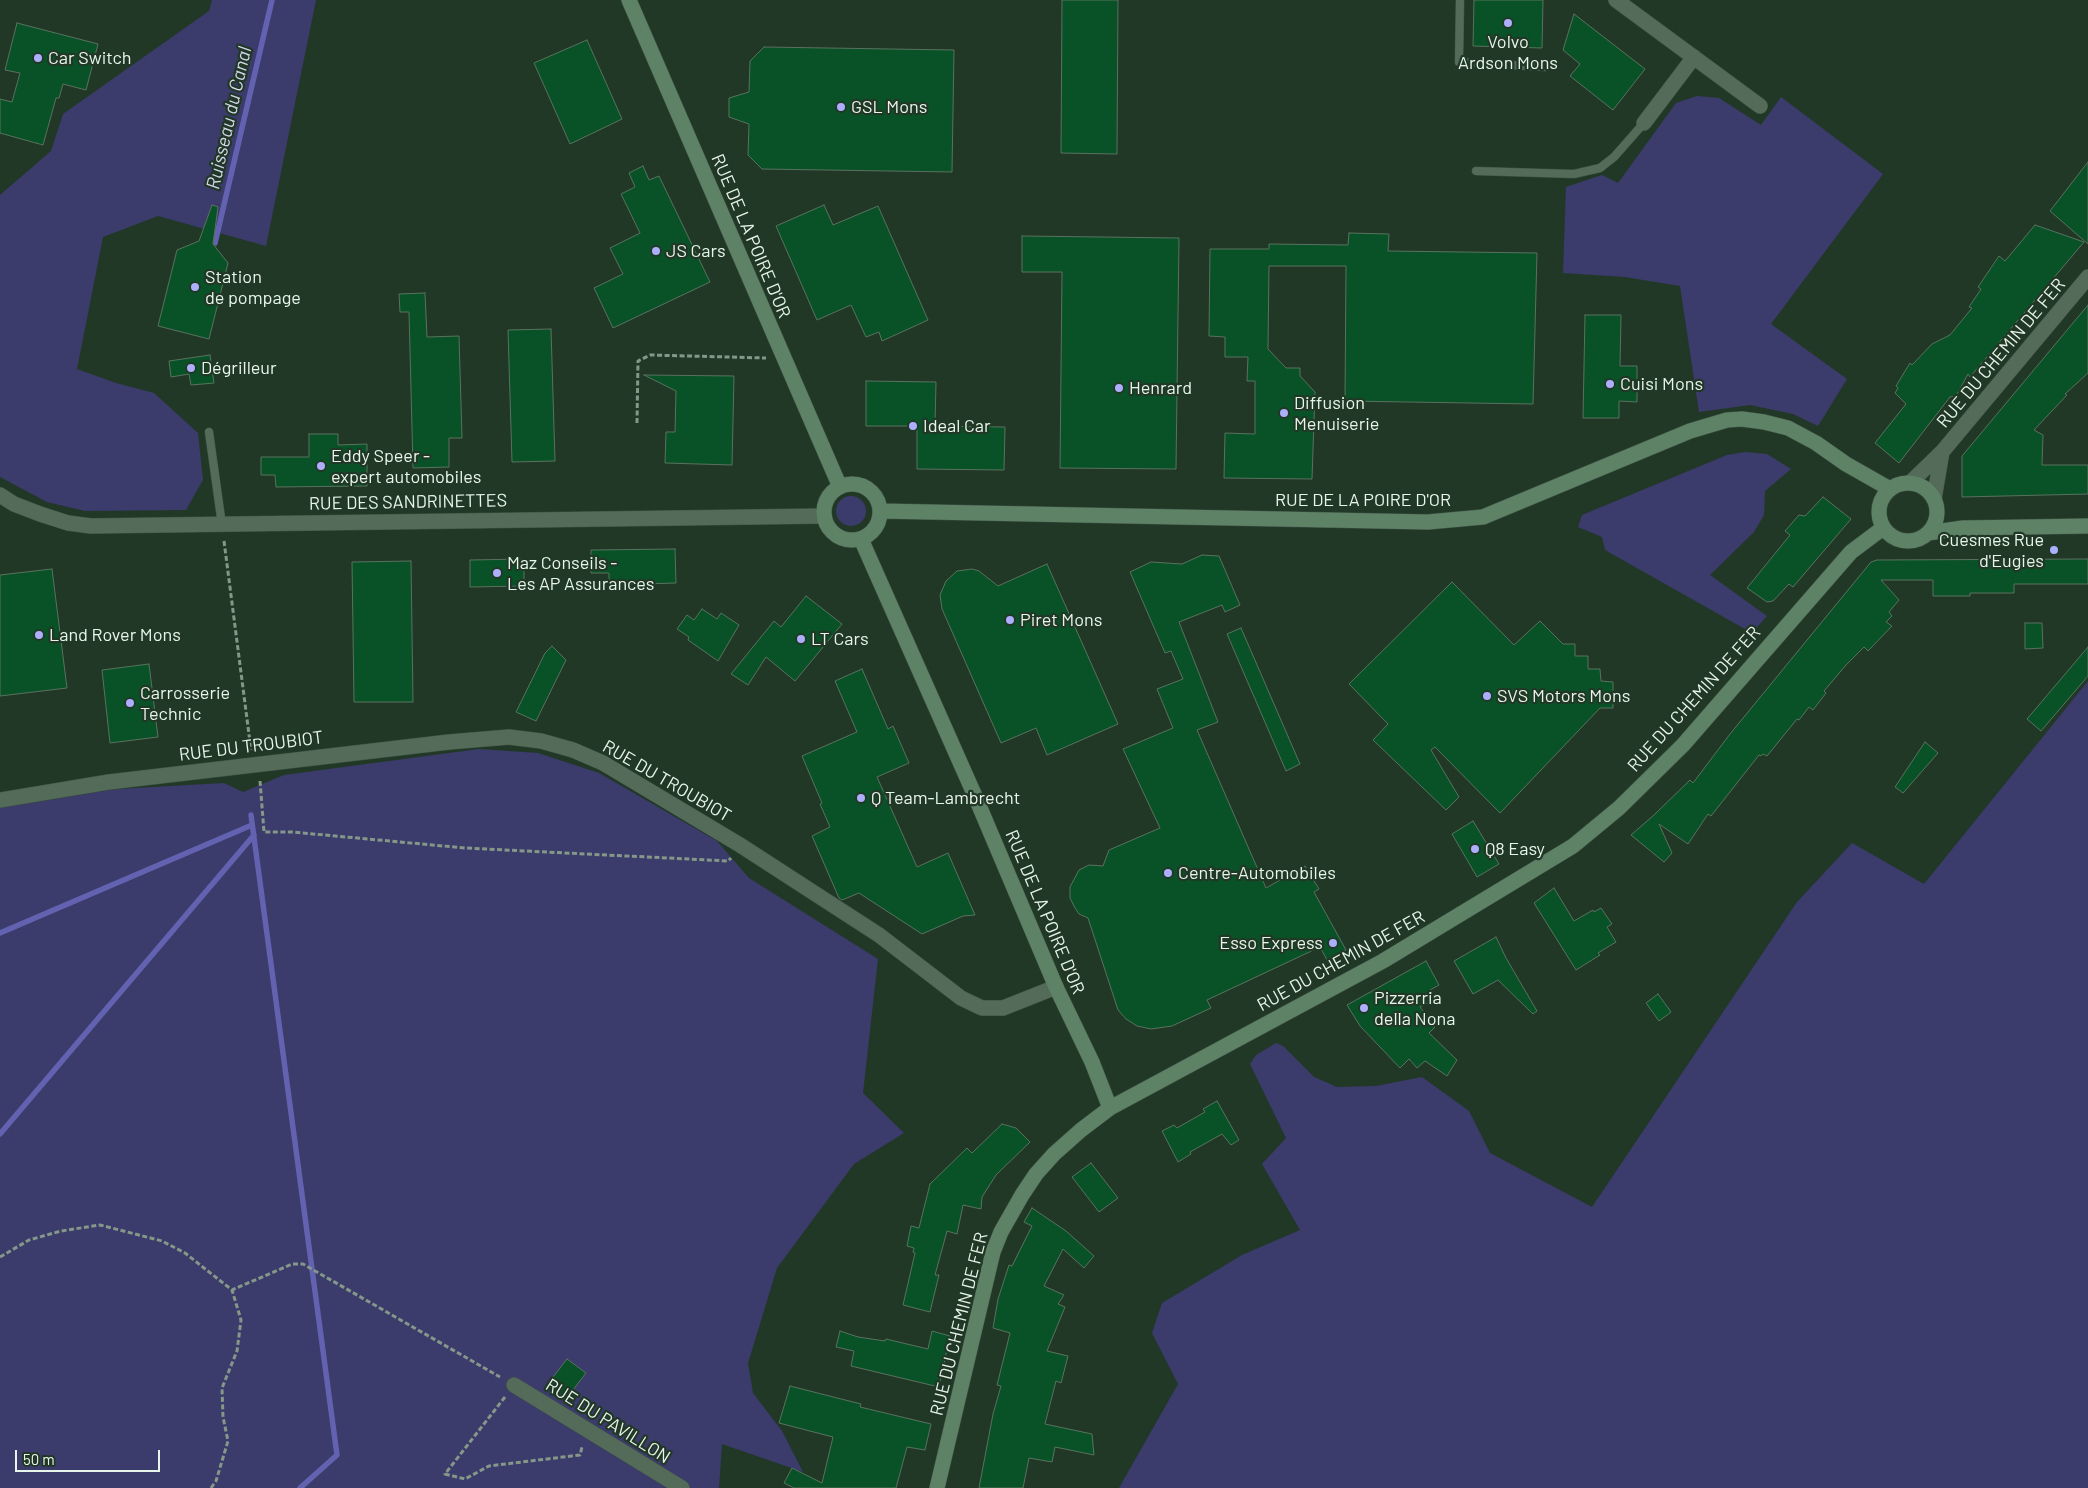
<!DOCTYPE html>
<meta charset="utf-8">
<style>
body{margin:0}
#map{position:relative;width:2088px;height:1488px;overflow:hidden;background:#223827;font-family:Barlow,sans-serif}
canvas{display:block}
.scale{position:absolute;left:15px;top:1450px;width:145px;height:22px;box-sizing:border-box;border:2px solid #e8f5ea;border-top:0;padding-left:6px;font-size:15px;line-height:18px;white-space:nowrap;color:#e8f5ea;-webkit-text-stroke:4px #223827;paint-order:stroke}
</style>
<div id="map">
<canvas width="2088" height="1488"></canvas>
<div class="scale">50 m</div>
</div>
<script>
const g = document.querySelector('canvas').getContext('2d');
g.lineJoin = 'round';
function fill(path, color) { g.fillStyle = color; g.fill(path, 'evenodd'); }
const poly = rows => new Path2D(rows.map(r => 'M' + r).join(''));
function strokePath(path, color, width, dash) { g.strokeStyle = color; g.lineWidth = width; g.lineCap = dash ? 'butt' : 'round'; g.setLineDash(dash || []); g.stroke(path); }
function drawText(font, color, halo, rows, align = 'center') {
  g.font = font + ' Barlow,sans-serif'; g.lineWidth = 4.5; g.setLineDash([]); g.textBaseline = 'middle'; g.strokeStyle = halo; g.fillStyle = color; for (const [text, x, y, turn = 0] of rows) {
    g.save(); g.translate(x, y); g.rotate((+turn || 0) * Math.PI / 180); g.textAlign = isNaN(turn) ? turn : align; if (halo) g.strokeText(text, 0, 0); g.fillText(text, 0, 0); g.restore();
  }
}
fill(poly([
 [212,0,316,0,266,246,158,216,103,237,77,369,116,383,154,393,198,433,203,480,186,510,85,511,47,502,0,477,0,195,51,151,63,114,209,11],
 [1697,96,1719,98,1761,125,1781,97,1883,174,1771,324,1847,379,1818,426,1793,414,1750,405,1699,412,1680,286,1625,277,1563,273,1566,187,1602,175,1618,183,1676,103],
 [1745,452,1767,454,1791,469,1765,491,1764,515,1754,532,1710,575,1767,616,1752,633,1605,550,1602,537,1578,527,1582,515,1727,455],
 '836 511a15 15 0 1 1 30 0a15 15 0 1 1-30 0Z',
 [2088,681,2088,1488,1119,1488,1178,1384,1152,1333,1162,1303,1242,1255,1300,1230,1262,1164,1286,1138,1250,1064,1256,1055,1276,1043,1283,1046,1314,1077,1337,1087,1376,1086,1422,1077,1469,1111,1490,1153,1592,1207,1797,902,1852,843,1924,884],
 [479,749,538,753,599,773,717,841,749,878,878,959,863,1093,904,1133,854,1164,777,1268,748,1363,753,1393,782,1431,803,1472,722,1444,719,1488,0,1488,0,808,117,789,224,783,243,792,284,775]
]), '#3b3b6c');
strokePath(poly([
 [215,243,272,0],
 [251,815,337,1455,300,1488],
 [0,933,252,825],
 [0,1134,254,835]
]), '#6262b1', 5.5);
const building = poly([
 [1062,0,1118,0,1117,154,1061,153,1062,0],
 [1474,0,1543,0,1542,48,1473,46,1474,0],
 [1574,14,1645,69,1613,110,1570,76,1580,64,1563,50,1574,14],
 [17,23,98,44,86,90,63,84,59,98,56,98,43,145,0,133,0,99,12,102,20,73,5,70,17,23],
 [587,40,622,119,570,144,534,63,587,40],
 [764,47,954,50,952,172,762,169,748,155,749,124,729,117,729,98,749,92,750,61,764,47],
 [2088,162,2088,244,2050,211,2088,162],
 [643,166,649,180,659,176,710,282,613,328,594,288,623,274,610,248,640,233,621,194,635,187,629,173,643,166],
 [212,205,218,207,213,244,228,263,209,339,158,326,177,250,199,241,212,205],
 [824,205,833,225,878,206,928,320,882,341,879,332,866,337,851,305,817,320,776,226,824,205],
 [2035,225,2084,242,1970,377,1968,374,1956,396,1950,397,1899,463,1875,443,1906,404,1895,393,1898,388,1896,386,1910,363,1912,365,1932,344,1950,335,1972,308,1969,307,1981,289,1978,287,1999,256,2005,261,2035,225],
 [1349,233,1389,234,1388,251,1537,253,1533,404,1345,401,1346,266,1269,266,1268,349,1286,368,1300,368,1300,376,1315,392,1312,479,1224,478,1225,433,1255,434,1255,381,1247,381,1248,357,1225,357,1225,337,1209,336,1210,249,1269,249,1269,244,1348,245,1349,233],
 [1022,236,1179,238,1176,469,1060,468,1062,272,1022,272,1022,236],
 [425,293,427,337,459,336,462,438,449,438,449,467,413,468,409,312,400,312,399,294,425,293],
 [2088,305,2088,373,2065,394,2067,395,2034,430,2043,435,2042,465,2088,465,2088,494,1962,497,1962,456,2088,305],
 [1585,315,1621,315,1620,366,1637,366,1637,402,1619,401,1619,418,1583,418,1585,315],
 [551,329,555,461,512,462,508,330,551,329],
 [210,355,214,383,191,385,189,374,171,377,169,361,210,355],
 [644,375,734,376,732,465,665,463,666,432,675,432,676,391,644,375],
 [866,381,936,382,935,426,1005,427,1004,470,917,469,917,426,866,426,866,381],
 [309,434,338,434,338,445,367,444,367,486,276,487,275,475,261,475,261,457,309,457,309,434],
 [1823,497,1851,519,1793,587,1789,584,1773,601,1767,602,1747,588,1790,535,1785,531,1799,515,1805,516,1823,497],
 [675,549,676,583,609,585,609,573,591,573,591,550,675,549],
 [1202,555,1219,556,1240,605,1225,612,1222,605,1179,622,1218,722,1197,730,1266,888,1305,866,1319,889,1314,892,1346,950,1327,960,1320,947,1207,1000,1211,1008,1172,1026,1151,1029,1137,1026,1126,1019,1118,1010,1088,918,1079,914,1075,908,1070,898,1070,887,1079,870,1089,865,1103,866,1109,850,1160,828,1123,749,1173,728,1157,689,1183,679,1171,651,1165,653,1130,572,1151,562,1182,564,1202,555],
 [524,559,524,586,470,587,470,560,524,559],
 [2088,559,2088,584,2014,584,2014,593,1970,593,1970,596,1933,596,1933,580,1881,580,1899,600,1889,612,1892,616,1886,622,1892,626,1868,651,1864,647,1846,665,1824,691,1826,693,1813,710,1809,707,1799,720,1797,719,1767,756,1763,754,1761,756,1759,755,1711,816,1708,814,1688,844,1659,824,1672,853,1664,862,1631,835,1654,815,1690,780,1693,783,1730,734,1871,562,1877,560,2088,559],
 [411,561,413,702,354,702,352,562,411,561],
 [1047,564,1118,724,1047,755,1036,728,1001,743,942,609,940,595,946,581,957,571,972,569,979,571,998,586,1047,564],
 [52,569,67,688,0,696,0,575,52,569],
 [1452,582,1514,645,1540,621,1563,644,1575,644,1575,656,1588,656,1588,669,1600,669,1601,681,1613,682,1613,708,1600,708,1500,813,1435,747,1431,750,1459,797,1446,810,1373,740,1388,724,1349,684,1452,582],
 [806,596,842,624,795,681,766,657,748,685,731,674,774,621,781,627,806,596],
 [702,609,717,619,721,613,739,625,718,661,688,640,689,637,677,629,687,615,694,620,702,609],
 [2025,623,2042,623,2043,648,2025,649,2025,623],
 [1241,628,1300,764,1286,771,1227,634,1241,628],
 [552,646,566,660,536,721,516,712,545,653,552,646],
 [2088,647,2088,676,2041,731,2027,719,2088,647],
 [149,664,158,737,110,743,102,670,149,664],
 [862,669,888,729,893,726,909,763,877,777,917,867,948,853,975,915,963,916,922,934,859,893,842,900,839,898,812,836,830,827,820,804,822,803,802,756,857,732,835,681,862,669],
 [1925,742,1938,753,1903,793,1895,787,1925,742],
 [1473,821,1499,864,1477,877,1452,834,1473,821],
 [1554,888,1574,921,1593,910,1594,912,1601,908,1612,924,1607,927,1616,942,1598,953,1600,955,1576,970,1534,903,1554,888],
 [1496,937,1506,958,1537,1011,1533,1014,1498,980,1473,994,1454,961,1496,937],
 [1426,961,1439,985,1430,990,1435,999,1420,1007,1435,1027,1429,1033,1457,1060,1447,1076,1425,1061,1417,1068,1409,1059,1400,1068,1360,1026,1347,1005,1426,961],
 [1658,994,1671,1012,1659,1021,1646,1003,1658,994],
 [1217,1101,1239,1140,1231,1145,1222,1134,1190,1152,1191,1154,1178,1162,1162,1131,1174,1125,1177,1128,1205,1112,1203,1109,1217,1101],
 [1002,1124,1016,1128,1030,1142,996,1175,982,1197,981,1209,963,1205,957,1234,947,1231,935,1275,939,1275,930,1312,903,1305,915,1253,913,1252,914,1248,907,1246,911,1226,919,1228,930,1184,967,1148,972,1153,1002,1124],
 [1091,1163,1118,1198,1099,1212,1072,1177,1091,1163],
 [1032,1208,1066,1231,1094,1256,1084,1268,1063,1249,1044,1286,1064,1295,1058,1304,1065,1307,1047,1351,1068,1356,1061,1383,1056,1381,1045,1424,1092,1434,1094,1455,1055,1447,1052,1462,1029,1458,1023,1488,979,1488,993,1414,1001,1386,997,1385,1010,1333,993,1328,998,1299,1009,1265,1012,1266,1032,1226,1024,1222,1032,1208],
 [840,1331,858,1337,885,1341,886,1339,928,1349,932,1331,950,1336,939,1387,851,1366,854,1351,836,1347,840,1331],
 [567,1359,586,1373,566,1399,547,1385,567,1359],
 [790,1386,861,1404,860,1407,931,1424,925,1450,907,1447,896,1488,794,1488,784,1483,792,1468,822,1483,833,1437,779,1423,790,1386]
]);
fill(building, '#095227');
strokePath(building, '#59725f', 1);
const lane = poly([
 [1460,0,1459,62,1546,67],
 [1476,171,1574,174,1600,168,1614,157,1644,123],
 [209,432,222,525]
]);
const street = poly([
 [1616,0,1760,106],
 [1644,123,1694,57],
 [1911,482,1942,452,2088,277],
 [0,495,14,504,40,514,68,523,91,526,824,516],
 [1934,499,1942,452],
 [0,800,109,782,449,742,509,737,541,741,573,750,603,763,740,845,879,935,961,998,982,1008,1003,1008,1056,987],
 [514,1385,682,1488]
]);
const secondary = poly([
 [629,0,840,487],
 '1879 512a29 29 0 1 1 58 0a29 29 0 1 1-58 0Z',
 '824 512a28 28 0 1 1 56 0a28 28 0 1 1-56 0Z',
 [880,511,1428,522,1483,517,1690,431,1727,420,1742,419,1764,422,1788,428,1816,443,1846,464,1890,489],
 [1928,533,1963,528,2088,526],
 [861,539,975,796,1056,987,1092,1062,1110,1108],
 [937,1488,993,1252,1001,1232,1022,1195,1036,1174,1054,1154,1081,1130,1110,1108,1383,961,1573,846,1619,808,1683,745,1851,552,1883,528]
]);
strokePath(lane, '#3f5244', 9);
strokePath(street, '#3f5244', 16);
strokePath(secondary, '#3f5244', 16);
strokePath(poly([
 [637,423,638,361,650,355,766,358],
 [224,541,251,750],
 [260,781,264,832,292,832,465,848,728,861,731,858],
 [0,1257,29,1240,61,1231,100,1225,162,1241,185,1253,232,1290,292,1264,303,1264,500,1377],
 [505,1397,445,1474,465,1479,489,1466,580,1455,582,1447],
 [211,1488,216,1481,228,1441,223,1417,222,1388,237,1351,241,1320,232,1290]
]), '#859789', 3, [5, 2.5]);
strokePath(lane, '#536b58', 8);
strokePath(street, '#536b58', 15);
strokePath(secondary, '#5d8266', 15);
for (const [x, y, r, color] of [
 [1508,23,5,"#acaffb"],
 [38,58,5,"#acaffb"],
 [841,107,5,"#acaffb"],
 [656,251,5,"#acaffb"],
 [195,287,5,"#acaffb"],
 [191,368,5,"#acaffb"],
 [1610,384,5,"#acaffb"],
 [1119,388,5,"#acaffb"],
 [1284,413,5,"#acaffb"],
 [913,426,5,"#acaffb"],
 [321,466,5,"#acaffb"],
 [2054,550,5,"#acaffb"],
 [497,573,5,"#acaffb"],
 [1010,620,5,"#acaffb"],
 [39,635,5,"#acaffb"],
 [801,639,5,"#acaffb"],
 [1487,696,5,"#acaffb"],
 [130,703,5,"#acaffb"],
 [861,798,5,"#acaffb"],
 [1475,849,5,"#acaffb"],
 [1168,873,5,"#acaffb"],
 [1333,943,5,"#acaffb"],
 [1364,1008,5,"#acaffb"]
]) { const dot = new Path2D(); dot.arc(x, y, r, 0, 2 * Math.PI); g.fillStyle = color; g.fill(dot); strokePath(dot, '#223827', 2); }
drawText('18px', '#e8f5ea', '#223827', [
 ["Volvo",1508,42,"center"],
 ["Ardson Mons",1508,63,"center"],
 ["Car Switch",48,58],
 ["GSL Mons",851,107],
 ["JS Cars",666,251],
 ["Station",205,277],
 ["de pompage",205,298],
 ["Dégrilleur",201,368],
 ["Cuisi Mons",1620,384],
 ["Henrard",1129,388],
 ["Diffusion",1294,403],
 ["Menuiserie",1294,424],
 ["Ideal Car",923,426],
 ["Eddy Speer -",331,456],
 ["expert automobiles",331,477],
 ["Cuesmes Rue",2044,540,"right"],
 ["d'Eugies",2044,561,"right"],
 ["Maz Conseils -",507,563],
 ["Les AP Assurances",507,584],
 ["Piret Mons",1020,620],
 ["Land Rover Mons",49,635],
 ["LT Cars",811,639],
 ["Carrosserie",140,693],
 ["Technic",140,714],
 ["SVS Motors Mons",1497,696],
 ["Q Team-Lambrecht",871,798],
 ["Q8 Easy",1485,849],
 ["Centre-Automobiles",1178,873],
 ["Esso Express",1323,943,"right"],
 ["Pizzerria",1374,998],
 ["della Nona",1374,1019]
], 'left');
drawText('18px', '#e8f5ea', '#223827', [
 ["RUE DE LA POIRE D'OR",751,236,67],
 ["RUE DU CHEMIN DE FER",2001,353,-50],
 ["RUE DE LA POIRE D'OR",1363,500],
 ["RUE DES SANDRINETTES",408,502,-1],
 ["RUE DU CHEMIN DE FER",1694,699,-48],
 ["RUE DU TROUBIOT",251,746,-7],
 ["RUE DU TROUBIOT",667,781,30],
 ["RUE DE LA POIRE D'OR",1045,912,67],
 ["RUE DU CHEMIN DE FER",1341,961,-29],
 ["RUE DU CHEMIN DE FER",959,1324,-76],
 ["RUE DU PAVILLON",608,1421,32]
]);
drawText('italic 19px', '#d4d6ec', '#223827', [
 ["Ruisseau du Canal",229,118,-77]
]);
</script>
